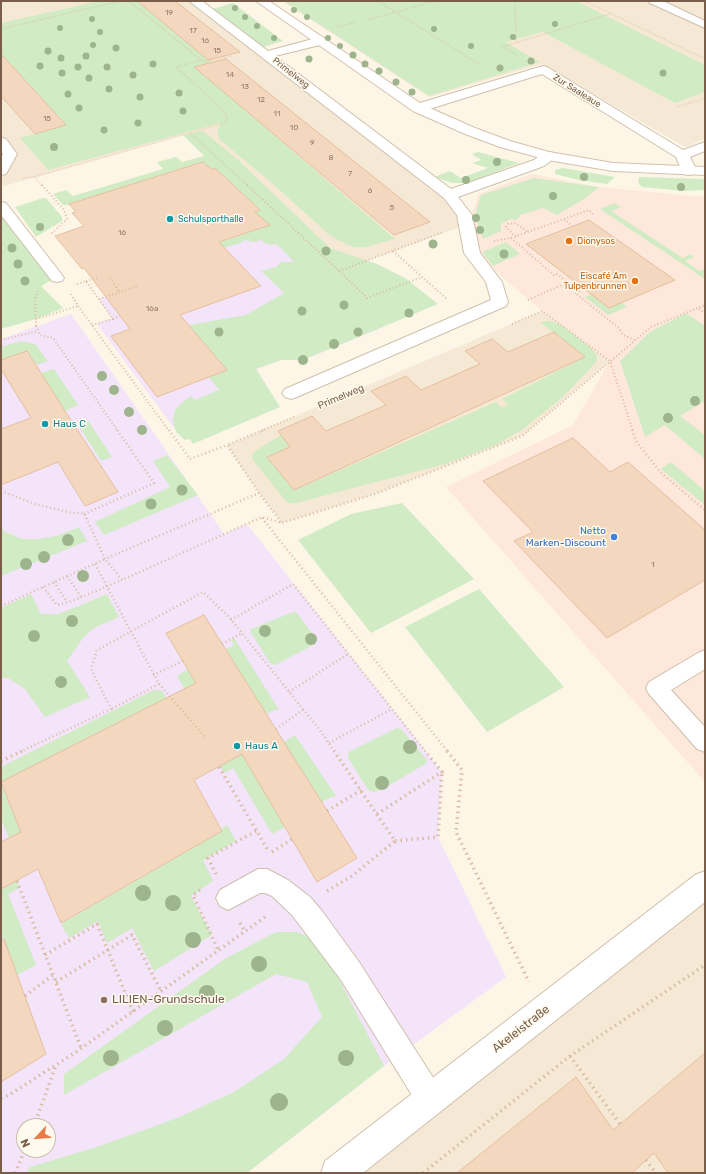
<!DOCTYPE html>
<meta charset="utf-8">
<style>
body{margin:0}
#map{position:relative;width:706px;height:1174px;overflow:hidden;background:#fdf6e7;font-family:Rubik,sans-serif}
canvas{display:block}
.frame{position:absolute;inset:0;border:2px solid #785e4a;pointer-events:none}
.north{position:absolute;left:16px;top:1118px;width:40px;height:40px;box-sizing:border-box;background:#fffaee;border:1px solid #c9bcac;border-radius:50%;rotate:244deg;font-size:11px;font-weight:700;line-height:16px;text-align:center;color:#785e4a}
.north::after{content:'';display:block;margin:auto;width:14px;height:18px;background:#e97a4a;clip-path:polygon(50% 0,100% 100%,50% 72%,0 100%)}
</style>
<div id="map">
<canvas width="706" height="1174"></canvas>
<div class="frame"></div>
<div class="north">N</div>
</div>
<script>
const g = document.querySelector('canvas').getContext('2d');
g.lineJoin = 'round';
function fill(path, color) { g.fillStyle = color; g.fill(path, 'evenodd'); }
const poly = rows => new Path2D(rows.map(r => 'M' + r).join(''));
function strokePath(path, color, width, dash) { g.strokeStyle = color; g.lineWidth = width; g.lineCap = dash ? 'butt' : 'round'; g.setLineDash(dash || []); g.stroke(path); }
function drawText(font, color, halo, rows, align = 'center') {
  g.font = font + ' Rubik,sans-serif'; g.lineWidth = 3; g.setLineDash([]); g.textBaseline = 'middle'; g.strokeStyle = halo; g.fillStyle = color; for (const [text, x, y, turn = 0] of rows) {
    g.save(); g.translate(x, y); g.rotate((+turn || 0) * Math.PI / 180); g.textAlign = isNaN(turn) ? turn : align; if (halo) g.strokeText(text, 0, 0); g.fillText(text, 0, 0); g.restore();
  }
}
fill(poly([
 [1,1,191,1,449,195,466,225,339,271,190,133,1,187],
 [282,1,705,1,705,139,685,147,542,64,429,97],
 [542,311,610,361,522,436,375,494,282,523,259,493,227,445],
 [705,879,705,1173,320,1173]
]), '#f5e9d5');
fill(poly([
 [532,174,599,187,691,196,705,196,705,782,446,487,573,425,610,361,542,311,502,277,481,255,472,213,479,194]
]), '#fde8db');
fill(poly([
 [270,225,384,327,303,360,281,360,256,369,269,389,174,428,97,324,112,318,99,299,138,286],
 [71,314,224,534,247,524,442,772,438,837,506,977,384,1066,247,1173,1,1173,1,339],
 [24,1126,48,1126,48,1150,24,1150]
]), '#f3e4fa');
fill(poly([
 [99,1,137,1,212,63,251,115,395,239,366,247,353,247,332,237,265,177,220,140,217,133,221,123,48,170,20,138,66,125,6,59,1,61,1,23],
 [284,1,576,1,705,65,705,92,675,103,543,32,505,42,540,62,429,96],
 [233,3,283,41,263,47,212,9],
 [203,131,236,158,330,248,377,264,405,278,438,304,303,360,281,360,256,369,280,407,193,444,190,439,185,440,176,432,173,422,174,413,179,405,191,396,195,400,219,390,209,377,227,370,189,325,246,315,284,293,261,271,277,267,280,262,293,262,292,260,277,244,269,245,260,240,254,242,245,240,239,244,233,245,176,265,130,274,269,225,255,212,260,210,215,169,212,170,203,162,70,204,71,205,63,205,53,194,66,190,73,196,163,169,157,162,176,157,182,162,204,156,183,135],
 [478,152,519,163,467,183,452,183,434,177,450,171,461,178,488,168,472,163,481,160,472,154],
 [563,168,615,177,607,184,579,180,555,174,555,170],
 [639,177,705,179,705,190,684,191,642,187,638,183],
 [534,178,599,187,584,199,557,215,543,208,521,215,516,220,510,219,501,224,501,231,483,239,475,215,481,195],
 [43,198,46,198,62,217,62,221,36,237,15,207],
 [615,203,621,207,611,211,683,258,691,254,694,257,685,261,699,271,705,269,705,279,600,209],
 [1,206,52,280,41,286,63,308,36,319,1,329],
 [506,242,520,254,493,266,482,252],
 [592,294,621,302,627,307,608,315,585,297],
 [686,313,705,326,705,401,680,416,705,435,705,459,665,425,645,437,620,361,650,332],
 [544,321,550,321,560,324,590,347,597,355,597,361,564,396,523,429,496,445,445,464,296,503,289,503,285,500,253,460,252,457,254,452,281,435,292,447,267,457,295,490,496,402,502,408,508,404,502,399,585,357,541,323],
 [21,341,35,344,48,361,37,365,27,351,1,360,1,347],
 [54,369,78,405,65,411,41,373],
 [89,422,112,457,101,461,79,426],
 [167,455,198,495,104,535,95,522,170,487,153,461],
 [671,462,705,491,705,505,661,469],
 [402,503,474,579,371,633,298,540,351,514],
 [1,526,4,531,22,539,39,539,56,536,79,527,87,541,1,576],
 [479,589,564,687,487,732,405,627],
 [31,594,41,614,59,614,107,594,119,617,94,628,83,638,67,661,90,697,45,717,25,689,8,678,1,678,1,608],
 [293,612,297,613,317,640,315,644,279,663,275,665,270,663,250,631,251,629],
 [234,638,279,710,274,710,266,714,226,649,234,645,231,640],
 [188,669,222,728,211,734,177,676],
 [154,690,158,690,162,691,193,743,156,703,1,782,1,767],
 [397,728,401,729,427,760,425,764,383,789,373,792,368,790,348,758,348,755,349,752],
 [295,735,336,796,334,798,333,796,322,802,284,742],
 [242,754,285,827,272,834,233,768,224,773,220,766],
 [1,784,21,832,9,838,1,819],
 [227,825,236,841,203,860,213,881,191,896,212,935,154,971,132,928,107,943,98,921,69,938,61,924,222,831,221,829],
 [17,881,19,888,8,894,36,965,17,975,1,932,1,889],
 [276,932,297,932,311,938,327,956,384,1066,247,1173,26,1173,30,1167,100,1146,177,1118,234,1092,284,1059,322,1017,307,982,276,974,64,1095,64,1074,226,958]
]), '#d1ebc5');
const building = poly([
 [137,1,175,1,240,52,208,60,137,1],
 [1,54,66,125,35,134,1,96,1,54],
 [226,59,430,222,394,235,194,67,226,59],
 [203,162,212,170,215,168,260,210,255,212,270,225,219,242,261,286,180,315,227,370,157,397,111,336,130,329,84,268,82,269,55,236,84,226,72,213,76,212,69,204,203,162],
 [589,220,655,266,675,280,609,308,526,244,589,220],
 [554,332,585,357,294,490,267,457,290,447,278,431,312,416,326,431,386,405,371,391,406,376,421,390,480,364,465,351,492,339,508,352,554,332],
 [27,351,65,411,118,492,85,506,58,462,1,485,1,429,31,418,1,369,1,360,27,351],
 [573,438,610,472,628,462,705,530,705,580,607,638,514,541,533,532,483,481,573,438],
 [204,615,357,858,317,882,242,754,194,780,222,831,61,923,38,869,1,889,1,842,21,832,1,782,196,683,166,633,204,615],
 [1,939,4,939,46,1054,1,1082,1,939],
 [705,1053,705,1173,668,1173,654,1153,632,1173,457,1173,576,1077,613,1130,705,1053]
]);
fill(building, '#f3d7be');
strokePath(building, '#e6bf9e', 1);
const lane = poly([
 [1,202,6,203,62,275,64,278,62,281,57,282,52,281,1,215,1,202],
 [705,650,705,669,671,690,705,727,705,752,697,749,649,694,646,688,649,682,698,653,705,650],
 [258,869,267,869,288,880,310,897,322,911,359,962,441,1090,445,1100,441,1110,431,1114,421,1110,341,980,292,915,272,896,265,893,260,893,228,910,220,906,216,898,220,890,258,869]
]);
const street = poly([
 [189,1,202,1,268,51,320,37,324,38,326,41,324,44,275,56,451,189,534,160,543,153,548,152,553,153,555,156,553,159,544,166,458,197,472,215,480,253,502,282,508,302,506,306,297,397,291,399,285,397,282,393,285,389,491,300,486,282,464,253,457,215,444,198,189,1],
 [648,1,663,1,705,21,705,28,650,3,648,1],
 [543,66,547,67,683,150,705,142,705,151,690,157,695,167,693,174,688,175,683,174,676,157,542,74,423,111,418,112,413,111,411,108,413,105,543,66],
 [1,138,6,139,17,154,6,174,1,175,1,158,3,154,1,151,1,138],
 [705,871,705,902,363,1173,321,1173,325,1161,695,875,705,871]
]);
const secondary = poly([
 [256,1,269,1,423,105,475,128,510,141,549,152,613,163,705,167,705,175,613,171,548,160,500,147,465,134,413,111,256,1]
]);
strokePath(lane, '#cfbfac', 2);
strokePath(street, '#cfbfac', 2);
strokePath(secondary, '#d5c1ac', 2);
strokePath(poly([
 [129,1,201,60,176,67,225,112,227,118,225,123,190,133],
 [383,1,379,2,482,66],
 [515,1,516,43],
 [585,1,703,58,705,57],
 [367,20,436,1],
 [338,27,357,22],
 [1,29,120,1],
 [502,47,610,14],
 [502,47,517,55],
 [201,60,207,62,231,56],
 [677,107,705,98],
 [34,177,43,186],
 [23,178,34,177,190,133,248,186]
]), '#d9bba1', 1.5, [0.5, 1.5]);
strokePath(poly([
 [42,185,64,210,67,219,51,234],
 [247,185,339,271,443,232],
 [564,219,572,226],
 [516,237,506,227,508,224,516,223,528,232],
 [511,238,554,275,557,274,579,291,575,293,619,328,623,335,635,340],
 [494,241,511,238,589,210,594,215],
 [393,251,448,300],
 [339,271,367,298,422,277],
 [110,278,119,292],
 [86,281,97,278],
 [77,284,86,281,113,319,92,325],
 [71,294,78,306,169,431],
 [99,299,138,286],
 [528,300,568,282],
 [699,309,705,313],
 [36,319,78,306],
 [113,319,120,316],
 [512,324,542,311,610,361,633,431],
 [36,326,40,335,53,338,118,431],
 [36,326,35,300,38,291],
 [1,340,38,331],
 [261,431,294,417],
 [528,431,651,327,705,305]
]), '#d9bba1', 2, [1, 2.5]);
strokePath(poly([
 [169,430,190,459,227,445],
 [263,430,227,445,259,493,281,522],
 [632,430,636,441,660,472,705,510],
 [1,491,35,504,72,513,84,513,105,559,259,493],
 [84,514,154,483,117,430],
 [262,518,448,752],
 [95,564,159,684,111,709],
 [67,576,81,597],
 [54,582,67,602],
 [43,587,57,605,72,601,122,580],
 [1,606,105,559,122,580,262,517,282,523,375,494,522,436,529,430],
 [231,620,293,584,426,752],
 [222,644,242,633],
 [153,675,183,661],
 [159,684,205,737],
 [289,692,348,654],
 [276,729,304,709],
 [329,743,392,709],
 [20,752,111,709,91,669,97,650,203,592,229,617,319,729,335,752]
]), '#d9bba1', 2.5, [1, 3]);
strokePath(poly([
 [447,751,462,770,456,832,529,982],
 [1,761,22,751],
 [219,767,269,852],
 [327,811,361,790],
 [377,814,442,772,425,751],
 [395,841,438,837,442,772],
 [272,852,292,839],
 [216,874,208,858,256,831],
 [17,881,81,1048],
 [200,890,193,895,218,950],
 [327,891,352,876,395,841,334,751],
 [240,923,245,931],
 [45,955,97,924,133,1012],
 [56,982,132,935,161,991],
 [25,996,53,975],
 [570,1056,620,1124],
 [1,1098,9,1095,76,1052,268,915],
 [34,1126,56,1065],
 [646,1160,656,1173],
 [15,1173,25,1150],
 [423,1173,570,1056,705,965]
]), '#d9bba1', 3.5, [1.5, 4]);
fill(lane, '#fff');
fill(street, '#fff');
fill(secondary, '#fff');
g.fillStyle = '#9db48c';
for (const [x, y, r] of [
 [235,8,3],
 [294,10,3],
 [245,17,3],
 [307,17,3],
 [92,19,3],
 [555,24,3],
 [257,26,3],
 [60,28,3],
 [434,29,3],
 [100,32,3],
 [513,37,3],
 [274,38,3],
 [328,38,3],
 [93,45,3],
 [340,46,3],
 [471,46,3],
 [116,48,3.5],
 [48,51,3.5],
 [353,55,3.5],
 [86,56,3.5],
 [61,58,3.5],
 [309,59,3.5],
 [531,61,3.5],
 [153,64,3.5],
 [365,64,3.5],
 [40,66,3.5],
 [78,67,3.5],
 [107,67,3.5],
 [500,68,3.5],
 [379,71,3.5],
 [62,73,3.5],
 [663,73,3.5],
 [133,75,3.5],
 [89,78,3.5],
 [396,82,3.5],
 [109,89,3.5],
 [412,92,3.5],
 [179,93,3.5],
 [68,94,3.5],
 [140,97,3.5],
 [79,108,3.5],
 [183,111,3.5],
 [138,123,3.5],
 [104,130,3.5],
 [54,147,4],
 [497,162,4],
 [584,177,4],
 [466,180,4],
 [681,187,4],
 [553,196,4],
 [476,218,4],
 [40,227,4],
 [480,230,4],
 [433,244,4.5],
 [12,248,4.5],
 [326,251,4.5],
 [504,254,4.5],
 [18,264,4.5],
 [25,281,4.5],
 [344,305,4.5],
 [302,311,4.5],
 [409,313,4.5],
 [219,332,4.5],
 [358,332,4.5],
 [334,344,5],
 [303,360,5],
 [102,376,5],
 [114,390,5],
 [695,401,5],
 [129,412,5],
 [668,418,5],
 [142,430,5],
 [182,490,5.5],
 [151,504,5.5],
 [68,540,6],
 [44,557,6],
 [26,564,6],
 [83,576,6],
 [72,621,6],
 [265,631,6],
 [34,636,6],
 [311,639,6],
 [61,682,6],
 [410,747,7],
 [382,783,7],
 [143,893,8],
 [173,903,8],
 [193,940,8],
 [259,964,8],
 [207,993,8],
 [165,1028,8],
 [111,1058,8],
 [346,1058,8],
 [279,1102,9]
]) { g.beginPath(); g.arc(x, y, r, 0, 2 * Math.PI); g.fill(); }
for (const [x, y, r, color] of [
 [170,219,4,"#0f9aa8"],
 [569,241,4,"#e8710a"],
 [635,281,4,"#e8710a"],
 [45,424,4,"#0f9aa8"],
 [614,537,4,"#3f7fe0"],
 [237,746,4,"#0f9aa8"],
 [104,1000,4,"#8d6e63"]
]) { const dot = new Path2D(); dot.arc(x, y, r, 0, 2 * Math.PI); g.fillStyle = color; g.fill(dot); strokePath(dot, '#fffaee', 1.5); }
drawText('8px', '#977c67', null, [
 ["19",169,13],
 ["17",193,31],
 ["16",205,41],
 ["15",217,51],
 ["14",230,75],
 ["13",245,87],
 ["12",261,100],
 ["11",277,114],
 ["15",47,119],
 ["10",294,128],
 ["9",312,143],
 ["8",331,158],
 ["7",350,174],
 ["6",370,191],
 ["5",392,208],
 ["16",122,233],
 ["16a",152,309],
 ["1",653,565]
]);
drawText('9px', '#785e4a', '#fffaee', [
 ["Primelweg",291,73,38],
 ["Zur Saaleaue",577,91,32]
]);
drawText('9px', '#0d838f', '#fffaee', [
 ["Schulsporthalle",178,219]
], 'left');
drawText('9px', '#c56008', '#fffaee', [
 ["Dionysos",577,241],
 ["Eiscafé Am",627,276,"right"],
 ["Tulpenbrunnen",627,286,"right"]
], 'left');
drawText('10px', '#785e4a', '#fffaee', [
 ["Primelweg",341,397,-23]
]);
drawText('10px', '#0d838f', '#fffaee', [
 ["Haus C",53,424],
 ["Haus A",245,746]
], 'left');
drawText('10px', '#366cbe', '#fffaee', [
 ["Netto",606,531],
 ["Marken-Discount",606,543]
], 'right');
drawText('12px', '#785e54', '#fffaee', [
 ["LILIEN-Grundschule",112,1000]
], 'left');
drawText('12px', '#785e4a', '#fffaee', [
 ["Akeleistraße",521,1029,-38]
]);
</script>
